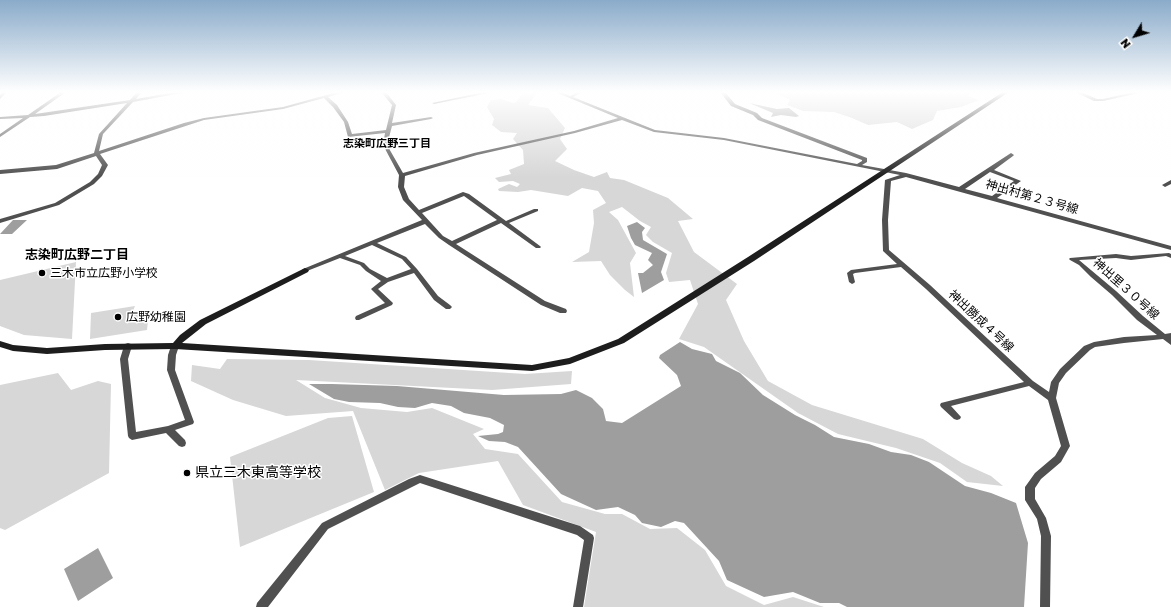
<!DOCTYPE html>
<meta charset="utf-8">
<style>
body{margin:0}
#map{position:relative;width:1171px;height:607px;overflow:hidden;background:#fff;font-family:"Golos Text",sans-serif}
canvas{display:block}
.north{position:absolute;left:1115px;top:16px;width:40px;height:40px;-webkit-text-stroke:3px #fff;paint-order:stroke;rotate:232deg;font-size:11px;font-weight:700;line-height:16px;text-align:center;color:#000}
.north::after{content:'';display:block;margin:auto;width:14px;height:18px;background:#000;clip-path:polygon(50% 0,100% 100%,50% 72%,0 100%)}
</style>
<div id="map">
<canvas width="1171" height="607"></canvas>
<div class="north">N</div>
</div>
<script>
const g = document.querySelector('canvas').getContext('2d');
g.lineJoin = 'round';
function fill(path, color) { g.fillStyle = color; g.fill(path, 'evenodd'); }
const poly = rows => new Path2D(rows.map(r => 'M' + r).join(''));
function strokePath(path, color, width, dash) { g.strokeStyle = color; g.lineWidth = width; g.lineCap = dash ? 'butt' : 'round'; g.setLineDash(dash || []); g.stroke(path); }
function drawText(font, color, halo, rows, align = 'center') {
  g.font = font + ' "Golos Text","Noto Sans JP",sans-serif'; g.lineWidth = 3; g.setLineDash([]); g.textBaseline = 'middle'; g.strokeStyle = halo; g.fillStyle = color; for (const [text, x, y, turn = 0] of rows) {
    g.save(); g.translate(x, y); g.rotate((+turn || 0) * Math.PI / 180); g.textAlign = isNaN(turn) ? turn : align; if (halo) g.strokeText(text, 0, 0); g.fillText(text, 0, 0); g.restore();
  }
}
fill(poly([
 [523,92,538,92,528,105,548,108,565,128,560,139,567,149,555,161,574,170,594,177,607,172,610,178,624,180,668,198,693,219,678,221,694,252,737,284,726,300,744,341,768,381,812,405,923,439,962,463,991,476,1003,486,967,482,940,463,896,448,838,434,798,413,704,347,679,339,698,304,690,280,669,282,666,273,672,253,653,242,646,235,651,227,640,221,622,207,609,212,618,220,636,253,630,263,634,297,625,290,610,275,601,261,572,262,589,252,594,223,593,210,606,203,598,191,582,188,568,196,531,190,518,192,499,191,498,189,509,184,517,187,520,184,513,181,499,182,495,178,511,174,509,170,524,164,523,150,513,139,517,133,501,132,492,125,494,119,487,107,491,100,501,99,513,103,516,102],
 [773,92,971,92,968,96,979,100,961,107,937,111,933,120,912,129,897,122,868,125,852,118,834,112,803,111,787,105,790,100],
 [76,262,72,339,24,335,0,326,0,280],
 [135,306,132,313,149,311,147,330,90,339,91,313],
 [227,359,309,360,525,374,572,371,571,384,492,390,296,380,325,398,361,408,407,412,432,408,484,429,473,434,485,449,518,454,562,502,605,514,622,514,650,529,677,528,705,550,726,586,764,605,793,597,824,607,584,607,596,532,523,505,498,461,419,473,385,490,353,411,286,416,233,400,191,381,192,365,220,369],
 [58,373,71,390,98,381,111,384,109,473,5,530,0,528,0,385],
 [352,416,374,492,240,547,230,457,328,418]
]), '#d7d7d7');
fill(poly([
 [749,103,777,109,789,108,799,116,796,117,781,115,771,117,773,113],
 [13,220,27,220,12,234,0,234],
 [637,222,645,228,642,232,643,240,667,254,661,272,664,280,642,293,638,273,643,273,653,265,648,260,652,253,635,245,631,238,627,226],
 [680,342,692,349,712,354,716,361,740,373,763,395,795,415,815,425,834,437,869,444,891,452,911,455,929,462,965,486,991,493,1016,503,1028,543,1024,607,847,607,839,603,820,603,793,592,764,597,727,580,719,561,684,523,675,521,661,527,642,523,635,515,618,507,596,510,561,494,518,447,505,442,489,441,478,436,498,434,503,432,504,425,490,418,464,413,451,406,432,403,415,408,398,407,380,403,349,402,334,399,309,384,332,384,397,386,504,395,561,394,576,390,592,398,603,409,606,421,622,423,681,386,677,375,659,358,660,355],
 [98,548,113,578,78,601,64,569]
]), '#9e9e9e');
fill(poly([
 [2,92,7,92,0,99,0,95,2,92],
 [61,92,66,92,35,114,130,100,137,92,142,92,136,99,175,92,187,92,133,102,103,134,99,151,184,123,204,118,283,107,337,92,345,92,328,97,337,105,348,122,352,134,386,130,392,105,381,92,386,92,396,105,392,123,431,117,433,118,431,119,392,126,387,145,403,173,474,153,574,131,618,118,555,92,561,92,570,96,577,92,583,92,573,97,655,130,724,138,857,164,862,161,862,160,758,120,753,115,731,106,720,92,725,92,735,104,757,113,762,118,867,158,867,162,862,165,906,173,959,187,1011,153,1014,155,1013,156,994,170,1021,181,997,198,1171,246,1171,250,906,177,891,181,888,220,889,250,930,285,1033,381,1049,392,1051,382,1060,369,1084,346,1094,342,1124,337,1157,335,1137,320,1112,295,1091,277,1079,265,1070,260,1069,259,1070,258,1116,254,1131,256,1169,253,1171,254,1171,258,1166,256,1131,260,1116,258,1079,260,1116,291,1143,316,1165,334,1171,333,1171,345,1163,339,1124,343,1095,347,1090,350,1066,373,1059,383,1056,398,1070,446,1061,462,1041,479,1035,488,1035,499,1046,518,1051,536,1050,607,1040,607,1041,536,1037,519,1025,500,1025,487,1035,473,1055,456,1061,446,1048,400,1029,386,951,406,961,417,960,419,957,420,954,419,941,407,940,405,941,403,1024,382,926,289,901,267,855,273,853,274,855,282,854,283,852,284,849,282,847,273,851,270,897,264,883,251,882,220,885,180,900,175,724,140,654,132,622,120,575,133,477,155,405,176,404,187,409,199,419,210,463,192,469,194,506,221,534,209,538,209,538,211,509,223,540,246,541,247,540,248,536,248,501,223,456,244,545,301,566,309,567,311,566,313,560,313,541,305,449,245,439,238,425,224,377,243,406,257,417,269,438,296,450,305,452,307,450,309,446,309,434,300,414,273,388,282,378,289,393,303,392,305,359,320,356,320,355,318,356,316,385,303,371,289,381,281,366,271,360,265,340,258,307,271,305,272,302,270,303,269,422,220,403,200,398,187,399,175,383,145,385,133,348,137,344,122,333,107,324,98,283,109,204,120,100,154,108,165,102,176,94,184,59,205,0,223,0,219,55,203,90,182,98,174,102,165,96,156,57,169,0,174,0,170,56,165,94,153,99,134,127,103,44,116,30,117,0,137,0,134,23,118,0,119,0,117,28,115,61,92],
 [990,172,1014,181,992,196,965,189,990,172],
 [464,196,497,220,452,241,443,236,422,213,464,196],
 [372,245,402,259,411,269,387,278,370,269,364,263,345,256,372,245],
 [484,92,494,92,434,104,432,103,484,92],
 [1075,92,1081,92,1097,99,1103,99,1134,92,1144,92,1103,101,1094,101,1075,92],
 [1171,180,1171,184,1165,187,1162,185,1171,180],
 [128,343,131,344,132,346,128,359,136,432,168,426,185,420,167,370,168,355,171,346,172,344,175,343,178,344,179,346,176,355,175,370,194,422,193,424,175,430,185,440,186,443,185,446,182,447,179,446,166,433,132,440,129,438,128,436,120,359,124,346,125,344,128,343],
 [420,475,580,526,593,535,594,538,583,607,573,607,584,540,577,535,420,483,328,529,268,607,256,607,257,603,322,523,409,479,420,475]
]), '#505050');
fill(poly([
 [1003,92,1009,92,754,261,624,343,570,364,532,371,175,349,105,350,47,354,13,351,0,347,0,341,13,345,47,348,105,344,173,343,180,335,200,320,305,268,309,270,308,272,206,324,182,343,532,365,569,358,618,339,748,257,1003,92]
]), '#1d1d1d');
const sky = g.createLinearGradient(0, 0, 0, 177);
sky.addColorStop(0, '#8aabca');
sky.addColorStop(0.52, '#fff');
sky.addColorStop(1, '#ffffff00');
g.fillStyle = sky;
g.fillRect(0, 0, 1171, 177);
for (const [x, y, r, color] of [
 [42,273,4,"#000"],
 [118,317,4,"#000"],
 [187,473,4,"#000"]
]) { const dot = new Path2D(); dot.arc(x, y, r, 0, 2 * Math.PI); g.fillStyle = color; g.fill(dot); strokePath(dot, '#fff', 1.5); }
drawText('bold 11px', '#000', '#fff', [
 ["志染町広野三丁目",387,144]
]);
drawText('12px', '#000', '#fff', [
 ["神出村第２３号線",1032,197,16],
 ["神出里３０号線",1126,289,42],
 ["神出勝成４号線",981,321,43]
]);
drawText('12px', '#000', '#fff', [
 ["三木市立広野小学校",50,273],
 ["広野幼稚園",126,317]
], 'left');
drawText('bold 13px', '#000', '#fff', [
 ["志染町広野二丁目",77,255]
]);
drawText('14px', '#000', '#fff', [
 ["県立三木東高等学校",195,473]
], 'left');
</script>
